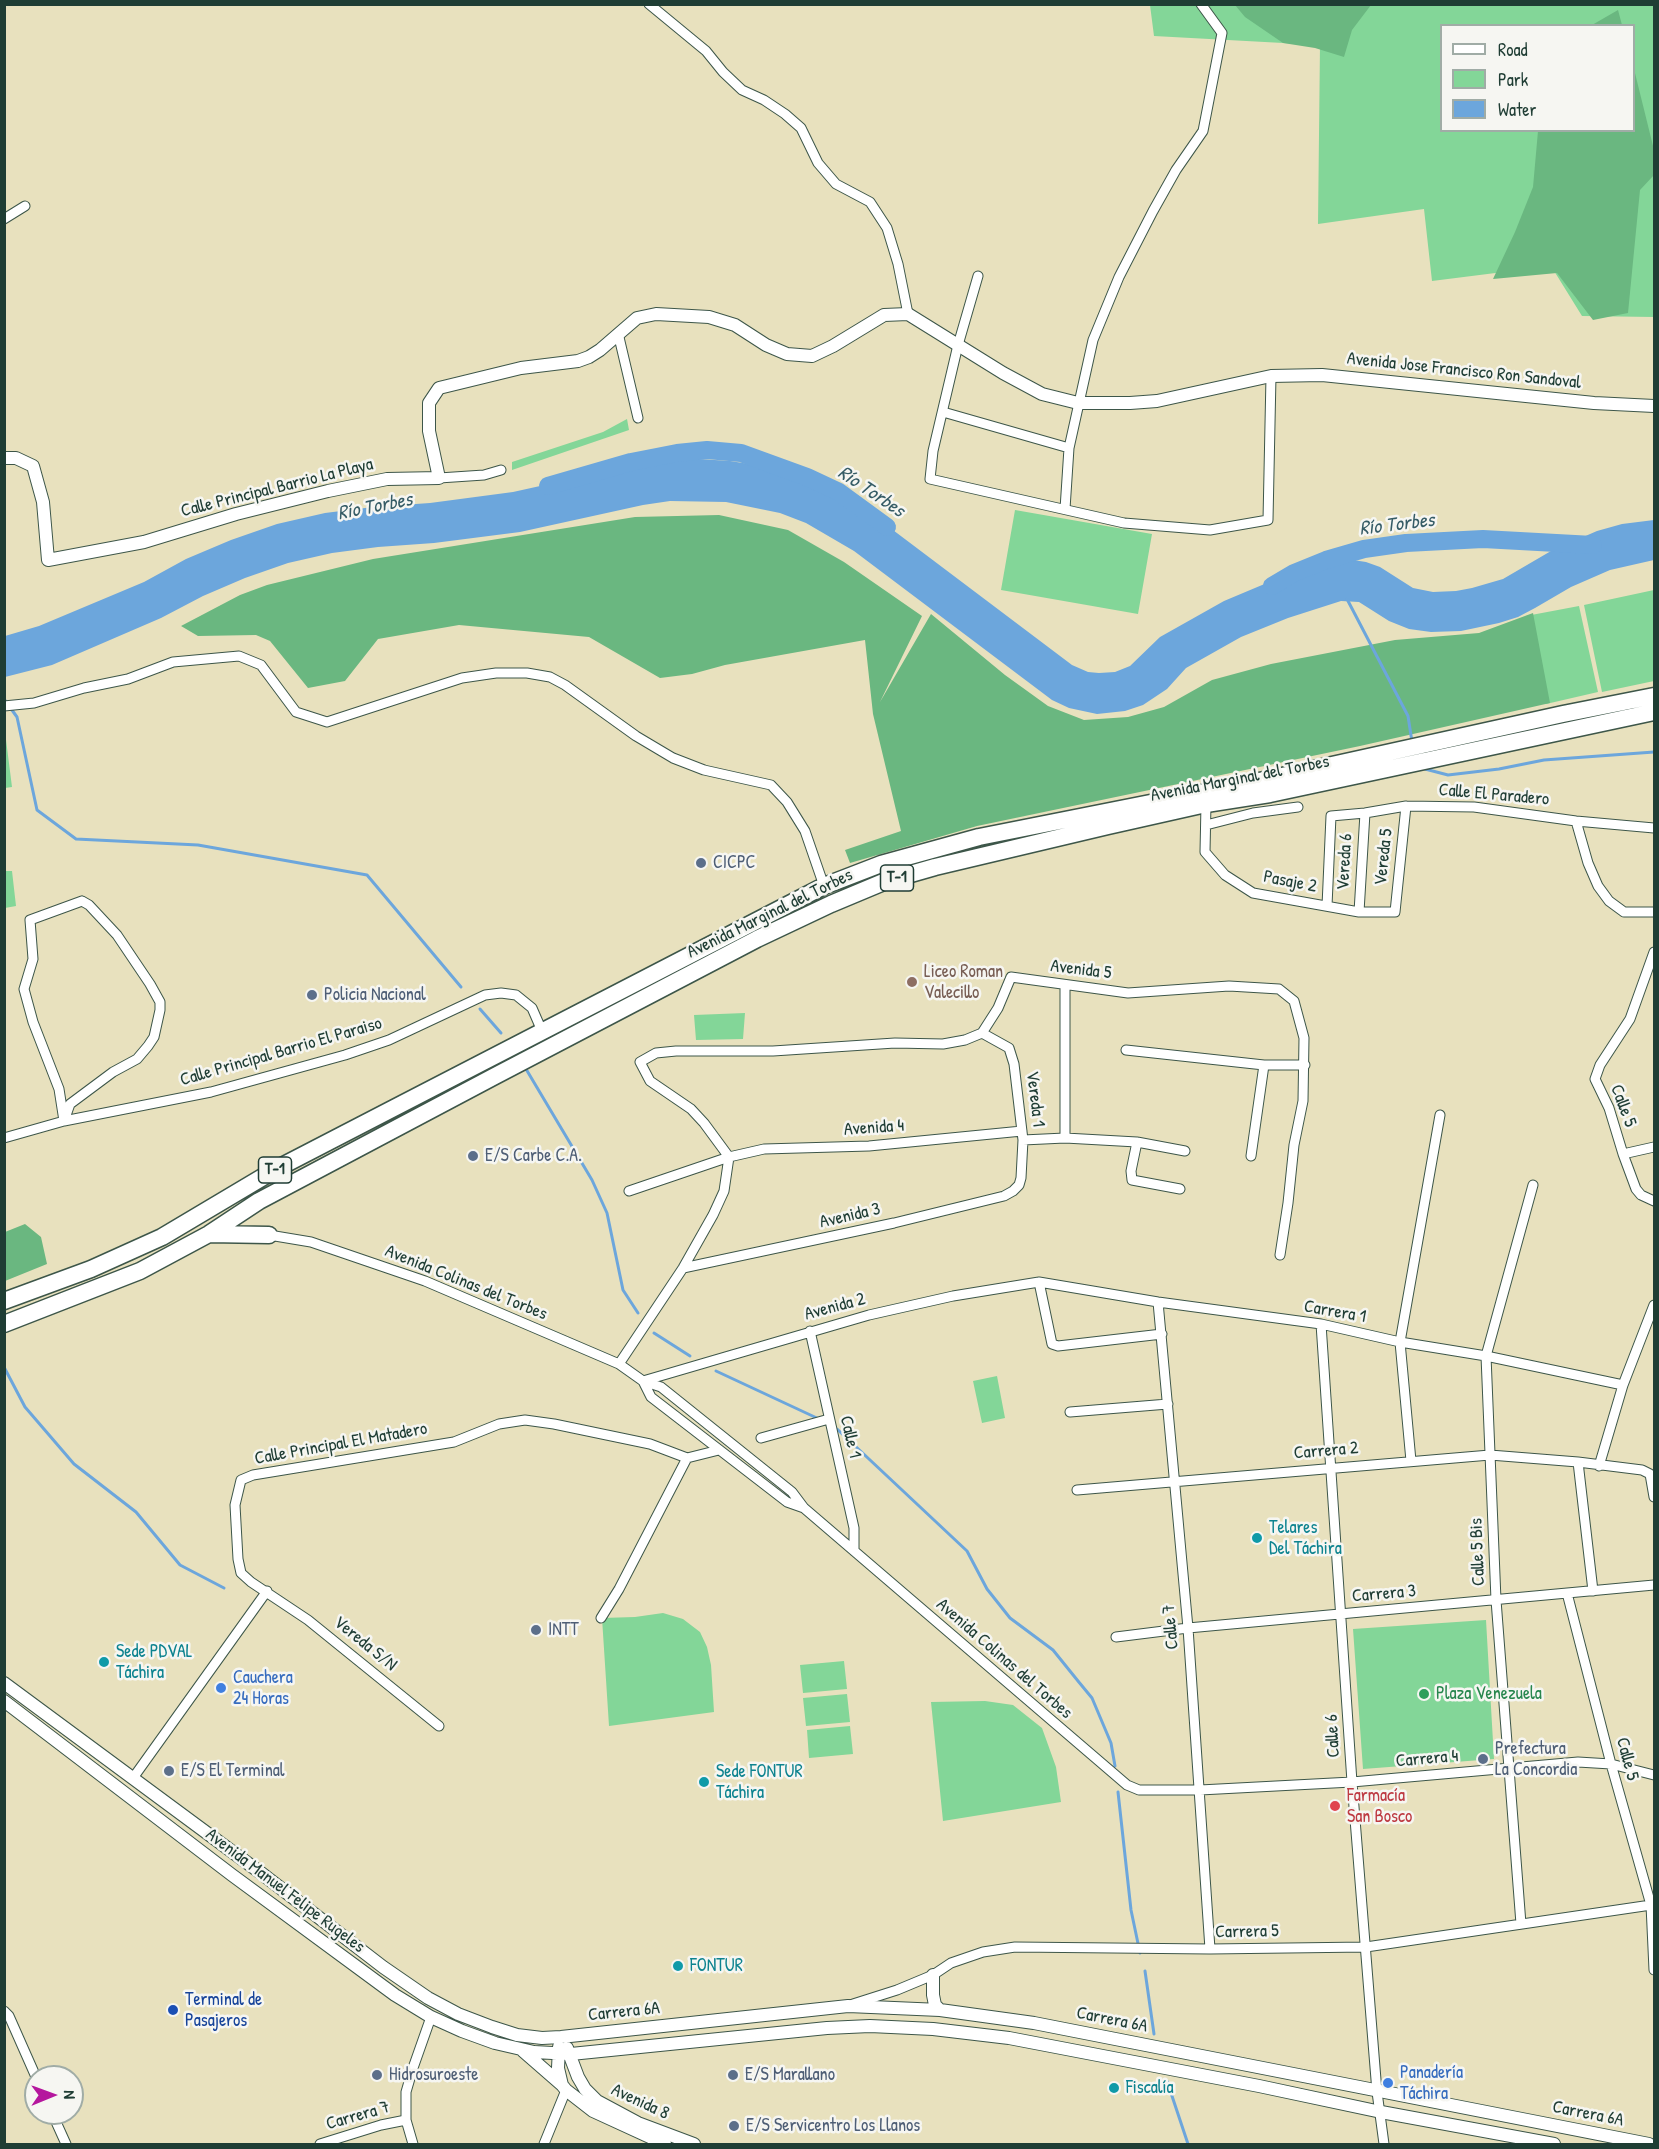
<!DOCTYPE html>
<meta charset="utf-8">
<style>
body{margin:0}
#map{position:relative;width:1659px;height:2149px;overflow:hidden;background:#e8e1be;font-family:"Patrick Hand",sans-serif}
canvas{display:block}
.frame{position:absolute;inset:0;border:6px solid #1f3d34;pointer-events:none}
.legend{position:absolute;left:1440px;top:24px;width:195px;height:108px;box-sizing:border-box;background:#f6f6f2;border:2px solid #a0aca6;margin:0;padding:8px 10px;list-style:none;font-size:18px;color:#1f3d34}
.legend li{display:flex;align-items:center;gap:12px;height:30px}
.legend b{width:30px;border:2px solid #a0aca6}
.north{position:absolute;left:24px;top:2065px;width:60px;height:60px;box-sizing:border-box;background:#f6f6f2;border:2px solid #a0aca6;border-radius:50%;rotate:89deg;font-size:16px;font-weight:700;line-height:24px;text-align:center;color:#1f3d34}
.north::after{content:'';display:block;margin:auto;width:21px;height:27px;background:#b5179e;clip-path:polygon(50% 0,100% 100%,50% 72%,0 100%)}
</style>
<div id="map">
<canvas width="1659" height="2149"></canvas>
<div class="frame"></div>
<ul class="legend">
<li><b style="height:8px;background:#fff"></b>Road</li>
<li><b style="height:16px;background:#83d698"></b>Park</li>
<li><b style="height:16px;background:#6ca6dc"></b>Water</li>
</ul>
<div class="north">N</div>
</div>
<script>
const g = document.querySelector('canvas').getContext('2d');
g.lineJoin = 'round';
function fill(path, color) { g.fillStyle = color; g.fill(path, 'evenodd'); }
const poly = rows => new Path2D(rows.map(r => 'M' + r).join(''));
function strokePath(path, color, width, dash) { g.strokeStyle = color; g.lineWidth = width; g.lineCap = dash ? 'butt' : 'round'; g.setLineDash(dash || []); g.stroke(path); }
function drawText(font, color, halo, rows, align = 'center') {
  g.font = font + ' "Patrick Hand",sans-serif'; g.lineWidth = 5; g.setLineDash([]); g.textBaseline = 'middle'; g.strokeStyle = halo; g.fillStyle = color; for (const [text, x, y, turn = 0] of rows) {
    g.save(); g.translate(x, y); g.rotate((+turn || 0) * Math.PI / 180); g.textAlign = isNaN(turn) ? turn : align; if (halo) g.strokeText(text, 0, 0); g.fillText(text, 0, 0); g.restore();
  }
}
fill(poly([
 [1150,5,1654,5,1654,317,1582,316,1551,266,1432,281,1424,209,1318,224,1320,45,1154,36],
 [1442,26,1634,26,1634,130,1442,130],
 [627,419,629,430,512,470,512,462,603,432],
 [1015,510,1152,534,1138,614,1001,590],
 [1654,590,1654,681,1602,692,1584,605],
 [1579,606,1598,692,1546,704,1526,616],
 [4,724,12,787,5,788,4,788],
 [5,871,12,871,16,906,5,908],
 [745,1013,743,1039,696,1040,694,1015],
 [997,1376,1005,1418,982,1423,973,1381],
 [663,1613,683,1619,700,1632,707,1647,711,1665,714,1712,609,1726,602,1618,635,1617],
 [1486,1620,1494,1759,1363,1769,1353,1629],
 [844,1661,847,1689,803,1693,800,1665],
 [847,1694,850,1722,806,1726,803,1698],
 [985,1701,1013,1705,1042,1728,1056,1767,1061,1802,943,1821,931,1702],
 [850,1726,853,1754,809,1758,807,1730]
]), '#83d698');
fill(poly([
 [1235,5,1371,5,1352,30,1344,57,1315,48,1283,43,1245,17],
 [1618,10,1622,25,1592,25],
 [1634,69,1654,150,1654,175,1640,190,1628,313,1593,320,1557,273,1493,279,1515,232,1533,187,1538,131,1634,130],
 [719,515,788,530,844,562,922,616,880,702,931,614,1005,675,1048,706,1084,720,1128,717,1164,707,1212,680,1271,664,1395,640,1479,633,1533,613,1550,703,1360,746,977,826,850,863,845,850,901,831,873,714,865,640,725,665,692,674,660,678,589,637,459,625,378,639,345,681,308,688,270,641,256,635,198,636,181,626,240,595,267,585,373,559,635,517],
 [25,1224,41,1237,47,1264,5,1281,5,1232]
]), '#6ab780');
fill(poly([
 [699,459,730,461,762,466,792,475,822,486,850,501,877,518,1072,665,1088,672,1099,673,1115,672,1130,666,1160,637,1224,601,1274,580,1332,562,1353,560,1366,562,1380,567,1413,588,1433,592,1456,591,1472,588,1503,579,1551,551,1597,531,1622,524,1654,520,1654,560,1610,570,1571,587,1535,608,1518,617,1499,623,1461,631,1431,632,1409,629,1389,621,1359,602,1341,601,1288,618,1241,637,1186,668,1167,689,1143,705,1125,711,1097,714,1069,708,1052,700,854,551,806,523,780,513,726,502,670,501,643,505,520,532,434,543,378,547,332,553,288,563,245,578,203,596,161,618,52,665,5,677,5,636,39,626,144,582,186,559,231,540,277,524,325,513,373,507,430,503,513,492,635,465,667,460]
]), '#6ca6dc');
strokePath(poly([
 [1347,599,1408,716,1412,742],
 [4,699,17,717,37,810,76,839,198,845,367,875,461,987],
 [1425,769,1448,775,1499,769,1544,760,1654,752],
 [480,1009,501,1033],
 [526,1069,592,1180,607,1213,623,1290,638,1313],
 [654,1333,690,1356],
 [4,1367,25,1407,74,1464,136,1512,180,1565,224,1588],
 [716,1371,819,1419],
 [837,1429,967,1551,987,1589,1010,1618,1053,1650,1078,1681,1092,1698,1111,1743,1115,1766],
 [1118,1792,1131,1910,1140,1953],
 [1145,1971,1154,2034],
 [1167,2081,1188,2144]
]), '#6ca6dc', 3);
strokePath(poly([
 [548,486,631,462,677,453,707,450,741,453,807,477,839,492,887,527],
 [1272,586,1294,573,1326,560,1364,549,1406,543,1483,539,1593,545]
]), '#6ca6dc', 18);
const minor = poly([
 [649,4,706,51,723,72,742,90,764,100,785,114,801,128,818,163,836,184,870,202,887,228,898,264,908,314],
 [4,219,25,206],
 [978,276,958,345,933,451,930,479,1124,523,1210,530,1268,520,1271,376],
 [618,333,638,418],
 [943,412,1069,448],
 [439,478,484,475,501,470],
 [1065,509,1069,448,1093,340,1119,277,1153,211,1176,170,1203,131,1222,33,1201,4],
 [4,706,34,703,84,688,128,679,173,662,239,656,261,665,296,712,327,722,462,678,496,673,527,673,550,677,565,685,636,736,673,758,704,770,771,785,787,802,805,831,824,886],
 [1206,804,1205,852,1225,875,1253,893,1359,912,1395,912,1406,806],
 [1576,821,1588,863,1598,886,1609,901,1624,912,1654,912],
 [1206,825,1253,813,1298,807],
 [82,901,89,905,117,935,150,984,160,1002,160,1010,154,1037,148,1046,137,1059,113,1072,70,1104,64,1121,59,1089,33,1022,24,989,33,959,30,920,82,901],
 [1327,906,1331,816,1365,813,1406,806,1474,807,1576,821,1654,828],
 [1359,912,1365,813],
 [1654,952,1630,1019,1600,1065,1595,1079,1609,1108,1623,1154,1636,1189,1641,1195,1654,1201],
 [1126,1050,1264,1065,1305,1065],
 [4,1138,64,1121,211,1092,345,1055,389,1040,485,995,501,993,516,995,532,1008,542,1031],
 [1065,1138,1065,985],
 [1023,1140,1065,1138,1137,1142,1185,1151],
 [1137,1142,1131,1171,1132,1180,1180,1189],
 [1623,1154,1654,1147],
 [1251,1156,1264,1065],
 [629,1191,729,1157,764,1149,869,1146,1022,1131],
 [269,1235,311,1242,425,1281,619,1364,643,1381,661,1387,792,1492,804,1508,1127,1785,1139,1790,1200,1790,1352,1782,1578,1762,1611,1764,1654,1775],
 [683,1268,894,1223,1004,1196,1013,1191,1019,1185,1021,1178,1023,1140,1014,1064,1009,1048,982,1033],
 [1039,1282,1052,1344,1058,1346,1162,1334],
 [1158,1302,1188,1628,1210,1949],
 [1321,1324,1352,1782,1377,2092,1384,2144],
 [810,1331,854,1528,854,1551],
 [619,1364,683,1268,713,1215,724,1191,729,1157,704,1123,691,1109,650,1081,640,1062,656,1053,676,1051,773,1051,895,1043,943,1044,965,1040,982,1033,998,1008,1011,977,1128,993,1229,986,1279,989,1294,1001,1304,1038,1303,1101,1294,1145,1288,1203,1280,1255],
 [643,1381,869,1315,953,1296,1039,1282,1158,1302,1321,1324,1400,1342,1486,1356,1623,1385],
 [643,1381,651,1397,787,1502,804,1508],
 [1070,1412,1168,1404],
 [761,1438,829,1419],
 [687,1458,719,1450],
 [1411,1461,1400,1342,1440,1115],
 [1578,1462,1593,1591],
 [1599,1466,1623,1385,1654,1305],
 [1077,1490,1490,1455,1578,1462,1642,1470,1650,1474,1654,1497],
 [1567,1593,1611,1764,1651,1905,1654,1970],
 [601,1618,619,1589,687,1458],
 [1116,1637,1188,1628,1654,1585],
 [439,1726,308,1620,251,1582,241,1573,238,1559,235,1505,241,1480,253,1475,454,1442,499,1424,525,1420,554,1424,650,1444,687,1458],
 [133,1778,267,1591],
 [1521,1924,1496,1600,1486,1356,1533,1185],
 [853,2004,897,1990,933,1975,951,1963,983,1952,1015,1947,1210,1949,1366,1947,1651,1905,1654,1906],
 [4,2011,9,2016,36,2077],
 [52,2113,66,2144],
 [320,2144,381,2125,406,2120],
 [413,2144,406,2120,406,2092,413,2068,431,2017],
 [544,2144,566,2090]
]);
const tertiary = poly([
 [4,458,16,458,33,466,43,502,48,560,144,542,236,514,328,491,387,479,439,478,429,431,429,403,439,388,521,368,578,361,589,357,600,350,637,318,656,314,709,317,735,325,766,345,787,354,812,356,833,346,884,315,908,314,1003,373,1042,394,1078,403,1130,403,1157,401,1271,376,1322,375,1594,403,1654,406],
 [4,1683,261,1873,383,1967,428,1998,458,2014,492,2027,517,2035,542,2038,561,2037,848,2006,940,2010,1034,2023,1649,2144],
 [4,1701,232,1875,395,1995,431,2017,462,2031,495,2043,534,2052,571,2054,827,2028,870,2026,933,2029,1009,2038,1259,2086,1381,2112,1554,2144],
 [933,1975,933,1995,935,2005,940,2010],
 [559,2047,558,2068,562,2085,566,2090,593,2111,665,2144],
 [567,2048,578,2077,585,2089,597,2101,638,2123,694,2144],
 [523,2051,562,2085]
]);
const trunk = poly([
 [209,1234,269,1235],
 [4,1301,91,1269,162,1237,278,1168,394,1108,824,886,881,864,979,837,1241,785,1563,714,1654,696],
 [4,1324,140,1271,209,1234,259,1201,495,1076,757,939,831,904,886,881,935,867,1108,826,1206,804,1270,794,1654,712]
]);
strokePath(minor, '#3d5649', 11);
strokePath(tertiary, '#3d5649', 14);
strokePath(trunk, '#3d5649', 19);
strokePath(minor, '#fff', 9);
strokePath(tertiary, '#fff', 12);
strokePath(trunk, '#fff', 16);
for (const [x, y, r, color] of [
 [701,863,6,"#5c6f8a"],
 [912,982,6,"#8d6e63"],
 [312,995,6,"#5c6f8a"],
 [473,1156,6,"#5c6f8a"],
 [1257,1538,6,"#0f9aa8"],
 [536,1630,6,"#5c6f8a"],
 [104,1662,6,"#0f9aa8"],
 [221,1688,6,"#3f7fe0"],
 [1424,1694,6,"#2e9e5b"],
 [1483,1759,6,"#5c6f8a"],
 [169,1771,6,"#5c6f8a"],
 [704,1782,6,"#0f9aa8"],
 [1335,1806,6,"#e0444e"],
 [678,1966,6,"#0f9aa8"],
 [173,2010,6,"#1a4fb4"],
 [377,2075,6,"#5c6f8a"],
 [733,2075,6,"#5c6f8a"],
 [1388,2083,6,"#3f7fe0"],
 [1114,2088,6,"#0f9aa8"],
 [734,2126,6,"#5c6f8a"]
]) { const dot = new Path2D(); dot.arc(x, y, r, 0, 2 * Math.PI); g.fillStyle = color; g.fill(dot); strokePath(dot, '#f6f6f2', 2); }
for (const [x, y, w] of [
 [897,878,33],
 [275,1170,33]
]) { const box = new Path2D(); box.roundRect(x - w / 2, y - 13, w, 26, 4.5); g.fillStyle = '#f6f6f2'; g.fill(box); strokePath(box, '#1f3d34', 1.5); }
drawText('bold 16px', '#1f3d34', null, [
 ["T-1",897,878],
 ["T-1",275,1170]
]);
drawText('18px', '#1f3d34', '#f6f6f2', [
 ["Avenida Jose Francisco Ron Sandoval",1464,371,6],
 ["Calle Principal Barrio La Playa",277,488,-14],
 ["Avenida Marginal del Torbes",1240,779,-11],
 ["Calle El Paradero",1494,795,5],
 ["Vereda 5",1384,857,-84],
 ["Vereda 6",1345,862,-87],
 ["Pasaje 2",1290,882,11],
 ["Avenida Marginal del Torbes",770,914,-26],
 ["Avenida 5",1081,970,7],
 ["Calle Principal Barrio El Paraiso",281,1052,-16],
 ["Vereda 1",1035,1099,83],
 ["Calle 5",1623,1106,69],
 ["Avenida 4",874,1128,-4],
 ["Avenida 3",850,1216,-13],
 ["Avenida Colinas del Torbes",466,1283,22],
 ["Avenida 2",835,1307,-15],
 ["Carrera 1",1335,1312,10],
 ["Calle 1",850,1437,77],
 ["Calle Principal El Matadero",341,1444,-10],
 ["Carrera 2",1326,1451,-5],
 ["Calle 5 Bis",1478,1552,-92],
 ["Carrera 3",1384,1594,-5],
 ["Calle 7",1171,1627,-95],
 ["Vereda S/N",365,1644,39],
 ["Avenida Colinas del Torbes",1004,1659,41],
 ["Calle 6",1333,1736,-93],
 ["Carrera 4",1427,1759,-5],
 ["Calle 5",1627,1759,75],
 ["Avenida Manuel Felipe Rugeles",285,1891,37],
 ["Carrera 5",1247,1932,-1],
 ["Carrera 6A",624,2012,-6],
 ["Carrera 6A",1112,2020,11],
 ["Avenida 8",640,2102,25],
 ["Carrera 6A",1588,2114,11],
 ["Carrera 7",358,2116,-16]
]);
drawText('18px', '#4e5e75', '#f6f6f2', [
 ["CICPC",713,863],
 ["Policia Nacional",324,995],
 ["E/S Carbe C.A.",485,1156],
 ["INTT",548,1630],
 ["Prefectura",1495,1749],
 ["La Concordia",1495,1770],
 ["E/S El Terminal",181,1771],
 ["Hidrosuroeste",389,2075],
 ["E/S Marallano",745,2075],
 ["E/S Servicentro Los Llanos",746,2126]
], 'left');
drawText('18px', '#785e54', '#f6f6f2', [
 ["Liceo Roman",924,972],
 ["Valecillo",924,993]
], 'left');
drawText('18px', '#0d838f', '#f6f6f2', [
 ["Telares",1269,1528],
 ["Del Táchira",1269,1549],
 ["Sede PDVAL",116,1652],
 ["Táchira",116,1673],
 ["Sede FONTUR",716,1772],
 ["Táchira",716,1793],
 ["FONTUR",690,1966],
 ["Fiscalía",1126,2088]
], 'left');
drawText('18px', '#366cbe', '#f6f6f2', [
 ["Cauchera",233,1678],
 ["24 Horas",233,1699],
 ["Panadería",1400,2073],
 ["Táchira",1400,2094]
], 'left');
drawText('18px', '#27864d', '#f6f6f2', [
 ["Plaza Venezuela",1436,1694]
], 'left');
drawText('18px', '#be3a42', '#f6f6f2', [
 ["Farmacía",1347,1796],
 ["San Bosco",1347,1817]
], 'left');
drawText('18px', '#164399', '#f6f6f2', [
 ["Terminal de",185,2000],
 ["Pasajeros",185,2021]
], 'left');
drawText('italic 20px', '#365c66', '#f6f6f2', [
 ["Río Torbes",871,492,34],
 ["Río Torbes",375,507,-11],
 ["Río Torbes",1397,525,-7]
]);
</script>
